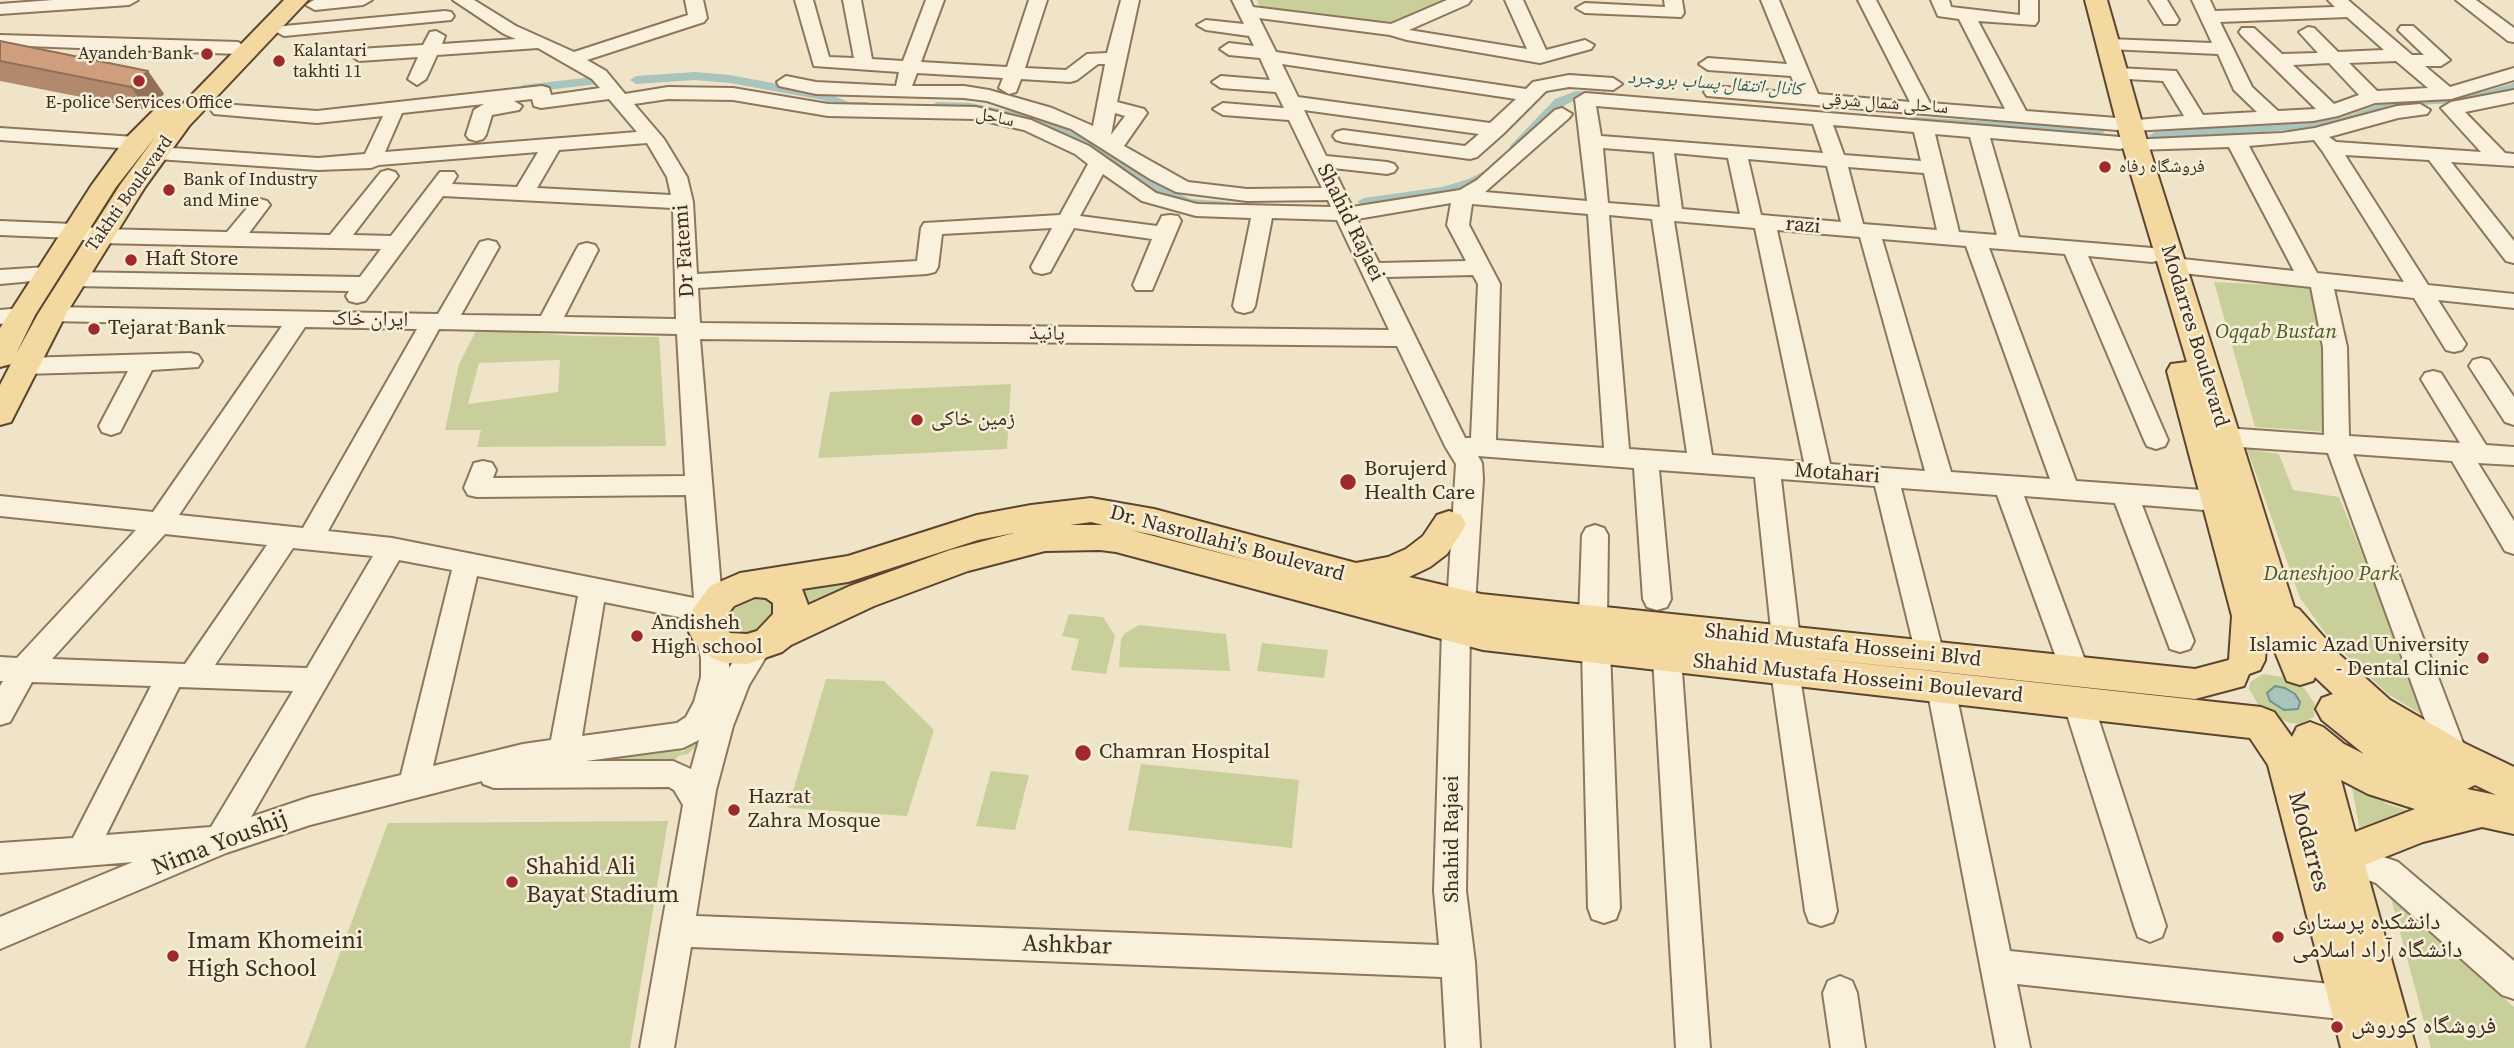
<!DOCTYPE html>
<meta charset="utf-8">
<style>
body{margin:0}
canvas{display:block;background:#f0e4c8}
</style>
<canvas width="2514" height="1048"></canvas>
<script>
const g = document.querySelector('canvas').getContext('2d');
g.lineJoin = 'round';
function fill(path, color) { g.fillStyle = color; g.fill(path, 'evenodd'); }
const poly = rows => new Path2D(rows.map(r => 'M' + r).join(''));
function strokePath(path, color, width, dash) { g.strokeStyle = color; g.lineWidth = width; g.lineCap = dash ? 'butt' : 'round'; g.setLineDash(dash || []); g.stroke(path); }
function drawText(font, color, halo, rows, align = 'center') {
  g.font = font + ' "Source Serif 4","Noto Naskh Arabic",serif'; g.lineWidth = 5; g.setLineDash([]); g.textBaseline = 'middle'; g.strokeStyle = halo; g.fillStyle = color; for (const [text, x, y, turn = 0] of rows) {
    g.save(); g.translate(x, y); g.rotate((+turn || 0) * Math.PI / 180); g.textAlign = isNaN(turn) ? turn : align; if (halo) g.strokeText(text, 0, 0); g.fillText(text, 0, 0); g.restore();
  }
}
fill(poly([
 [1257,0,1452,0,1391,25,1262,11],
 [2214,282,2313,287,2324,343,2328,432,2255,427],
 [477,329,575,336,659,337,666,446,477,447,481,430,445,430,459,364],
 [560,360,558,392,468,404,479,363],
 [1011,384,1007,449,818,458,830,392],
 [2247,449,2279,454,2293,490,2339,497,2430,720,2388,694,2331,641,2300,598],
 [940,551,800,614,794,589],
 [759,594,773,601,777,614,751,637,726,634,721,615,725,608],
 [1069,614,1103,617,1115,636,1106,674,1071,670,1079,639,1062,636],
 [1139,625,1226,634,1230,671,1119,667,1121,639,1125,633],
 [1262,643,1328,650,1324,678,1257,671],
 [2263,674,2284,677,2304,688,2315,704,2314,717,2300,724,2290,723,2268,714,2259,706,2249,689,2250,682],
 [826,679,884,681,934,730,907,816,788,808],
 [699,737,701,741,688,754,678,756,674,762,512,766,682,748,681,753],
 [1141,764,1299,780,1292,848,1128,830],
 [991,771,1029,775,1015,830,976,826],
 [2352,787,2390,805,2414,812,2361,838],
 [668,821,630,1048,305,1048,388,823],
 [2391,898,2514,1007,2514,1048,2431,1048]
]), '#c9cf9b');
const water = poly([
 [2275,686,2285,688,2295,694,2300,702,2298,709,2284,710,2270,701,2267,693,2275,686]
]);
fill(water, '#a9c4bc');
strokePath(water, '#6f938a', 2);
fill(poly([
 [695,72,730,75,826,93,849,102,867,102,873,106,867,110,847,110,823,100,730,83,695,80,636,84,630,80,636,76,695,72],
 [593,77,599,81,597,84,523,93,517,89,523,85,593,77],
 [2514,83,2514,91,2476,102,2398,106,2343,126,2155,140,2148,136,2155,132,2341,118,2396,98,2470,95,2514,83],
 [1576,91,1605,92,1611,96,1605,100,1578,99,1565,105,1520,152,1510,152,1510,146,1555,99,1576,91],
 [937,102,970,103,1035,116,1098,143,1160,186,1191,199,1229,202,1236,206,1229,210,1184,206,1150,192,1088,149,1026,122,970,111,932,109,931,106,937,102],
 [1916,117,2098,128,2105,132,2098,136,1911,124,1911,118,1916,117],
 [1492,167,1499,171,1497,174,1479,185,1449,194,1364,206,1357,202,1364,198,1442,187,1469,179,1492,167]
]), '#a9c4bc');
const minor = poly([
 [53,0,138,0,129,5,0,14,0,4,53,0],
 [314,0,372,0,363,5,315,10,306,5,314,0],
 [453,0,474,0,516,26,574,52,688,15,685,0,703,0,707,18,704,22,587,60,606,71,625,94,668,87,733,88,828,104,976,107,1031,120,1089,146,1156,193,1197,204,1331,207,1328,200,1247,201,1176,192,1150,179,1071,129,987,101,964,98,816,94,779,86,777,82,786,76,816,82,896,86,899,72,814,66,795,0,813,0,829,57,854,58,843,0,861,0,872,59,903,61,926,0,944,0,921,62,1007,67,1029,0,1047,0,1025,68,1066,70,1087,54,1107,53,1121,0,1139,0,1117,102,1144,109,1147,113,1124,146,1188,182,1247,189,1322,188,1289,120,1223,115,1213,109,1223,103,1284,108,1276,92,1221,88,1212,82,1221,76,1270,80,1260,58,1229,55,1220,49,1229,43,1254,46,1249,36,1206,30,1197,25,1206,20,1244,24,1232,0,1250,0,1253,7,1391,24,1447,0,1471,0,1468,4,1409,30,1527,49,1505,0,1523,0,1546,50,1585,40,1594,45,1591,49,1540,63,1407,40,1390,35,1259,18,1276,52,1526,89,1533,82,1569,75,1613,78,1622,84,1613,90,1569,87,1546,91,1503,134,1477,157,1470,159,1343,142,1336,140,1333,136,1336,132,1343,130,1465,146,1479,134,1304,110,1326,156,1387,162,1394,164,1397,168,1394,172,1387,174,1333,168,1352,207,1460,190,1477,180,1555,110,1562,108,1572,114,1569,118,1485,192,1587,201,1575,99,1585,93,2120,137,2128,140,2282,133,2315,128,2397,106,2420,104,2430,110,2427,114,2398,118,2329,137,2336,142,2481,152,2441,108,2451,102,2514,90,2514,102,2465,112,2505,153,2514,154,2514,166,2451,162,2514,241,2514,263,2506,261,2429,160,2345,155,2428,285,2514,294,2514,308,2438,300,2466,344,2462,350,2454,352,2446,350,2414,298,2334,289,2347,347,2349,436,2460,443,2421,379,2425,373,2433,371,2441,373,2486,445,2514,447,2514,465,2478,463,2514,521,2514,554,2505,551,2452,461,2353,454,2468,756,2464,765,2453,769,2442,765,2438,756,2328,453,2225,446,2216,443,2213,437,2216,431,2225,428,2324,435,2323,347,2311,287,2173,272,2165,270,2162,265,2165,260,2173,258,2294,271,2229,147,2135,150,2127,147,2120,149,1990,138,2019,237,2152,248,2160,250,2163,255,2160,260,2152,262,2088,256,2168,440,2165,446,2156,449,2147,446,2144,440,2065,254,1989,248,2076,481,2217,491,2226,494,2230,501,2226,508,2217,511,2142,505,2194,641,2190,649,2180,652,2170,649,2115,503,2024,496,2089,671,2085,679,2075,683,2065,679,2061,671,1997,495,1901,488,1944,655,1940,663,1930,667,1920,663,1916,655,1875,486,1781,479,1800,639,1796,647,1786,650,1776,647,1772,639,1755,477,1659,470,1671,599,1667,607,1657,610,1647,607,1643,599,1634,468,1478,456,1482,463,1483,479,1475,605,1470,630,1466,891,1475,962,1480,1048,1446,1048,1442,977,691,947,674,1048,640,1048,683,805,674,790,669,787,494,788,483,784,482,781,310,825,226,853,0,949,0,917,133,862,0,873,0,843,73,838,151,686,32,682,10,722,0,725,0,686,3,681,0,681,0,657,17,658,136,530,0,516,0,496,153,512,282,326,52,321,44,319,41,314,44,309,52,307,438,314,480,242,488,240,496,242,499,247,461,315,541,316,576,250,579,245,587,243,595,245,598,250,564,317,676,319,673,208,443,196,365,301,357,303,349,301,346,296,349,291,73,286,65,284,62,279,65,274,73,272,360,277,381,249,99,243,73,238,0,235,0,221,73,224,99,229,227,232,253,201,260,199,267,201,270,205,249,233,330,235,381,172,388,170,395,172,398,176,353,235,391,236,440,172,454,172,457,176,452,184,517,187,538,152,379,165,371,168,318,170,157,159,150,157,147,153,150,149,157,147,318,158,365,154,383,116,317,123,214,114,211,110,221,104,317,111,542,86,549,88,551,95,600,88,592,79,538,48,437,55,426,79,417,85,408,79,418,57,359,61,350,55,359,49,423,45,430,32,436,31,445,36,442,44,516,39,504,34,453,0],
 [1098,64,1105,64,1093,126,1052,108,989,90,964,86,912,86,917,73,1003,78,999,88,1009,94,1016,92,1021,79,1070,82,1077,80,1098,64],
 [1282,64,1516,99,1490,123,1298,97,1282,64],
 [532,99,534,106,541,108,609,99,637,132,385,152,402,113,484,104,474,110,466,135,469,139,476,141,483,139,486,135,492,115,519,110,522,106,514,101,532,99],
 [668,99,733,100,828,116,976,119,1024,130,1075,154,1088,164,1060,215,924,223,921,228,917,261,697,274,693,202,687,177,664,139,634,104,668,99],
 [1596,106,1813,124,1823,153,1601,136,1596,106],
 [1115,113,1125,116,1111,135,1115,113],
 [1833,125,1914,132,1921,161,1844,155,1833,125],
 [1935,134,1970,137,1997,235,1959,232,1935,134],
 [2314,140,2323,152,2404,282,2317,273,2249,146,2314,140],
 [647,143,667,177,671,195,537,188,559,150,647,143],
 [1603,148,1654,152,1660,207,1608,203,1603,148],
 [1674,153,1728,158,1740,214,1682,209,1674,153],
 [1748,159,1827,166,1841,222,1761,215,1748,159],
 [1848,167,1924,173,1937,230,1863,224,1848,167],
 [1103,174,1142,201,1196,216,1251,218,1233,306,1236,311,1244,313,1252,311,1255,306,1272,218,1337,220,1389,330,700,323,698,288,927,274,935,272,938,267,942,234,1052,228,1031,267,1034,272,1042,274,1050,272,1074,228,1152,239,1133,285,1136,290,1152,290,1181,221,1178,216,1170,215,1162,216,1157,226,1080,216,1103,174],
 [1451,203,1447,225,1466,261,1379,263,1357,219,1451,203],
 [1472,204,1588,214,1604,448,1496,440,1500,284,1469,225,1472,204],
 [1609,215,1652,219,1687,453,1629,449,1609,215],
 [1674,221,1755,228,1804,462,1712,455,1674,221],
 [1777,230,1860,237,1925,471,1830,464,1777,230],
 [1882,239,1966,246,2050,479,1951,472,1882,239],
 [1473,275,1478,284,1471,438,1465,438,1386,277,1473,275],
 [305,327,417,329,303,528,179,515,305,327],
 [439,329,677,334,685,476,493,478,496,470,492,463,483,461,474,463,464,488,468,495,477,497,686,495,694,598,392,538,328,531,439,329],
 [700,339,1397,346,1445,446,1456,464,1447,605,1442,630,1434,891,1439,945,696,916,716,790,733,726,749,685,772,647,768,639,758,636,748,639,729,668,729,658,720,630,710,627,700,630,696,638,701,658,701,677,694,702,686,717,677,723,582,736,604,602,709,623,719,620,723,612,700,339],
 [165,534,267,545,185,664,52,659,165,534],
 [293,548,373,556,307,668,215,665,293,548],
 [399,560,452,570,401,775,310,797,251,817,399,560],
 [477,576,578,596,551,740,523,744,433,766,477,576],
 [179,687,293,691,211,827,106,835,179,687],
 [699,740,691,769,673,761,586,761,683,748,699,740],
 [1664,0,1682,0,1684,13,1681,17,1585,13,1576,8,1585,3,1665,7,1664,0],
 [1761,0,1779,0,1818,94,1910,102,1858,0,1876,0,1930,103,2005,109,1959,19,1938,16,1931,0,1949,0,1951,7,2020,15,2020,0,2038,0,2038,21,2035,25,1978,21,2026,111,2117,118,2125,121,2184,116,2163,81,2110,78,2108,74,2117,68,2176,71,2203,115,2257,112,2234,90,2218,54,2108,49,2099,44,2108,39,2212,43,2192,0,2210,0,2215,11,2335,7,2328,0,2348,0,2412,55,2424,55,2398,30,2401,26,2413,26,2450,60,2441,66,2425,66,2450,87,2514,68,2514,80,2451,99,2375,103,2338,116,2313,121,2132,131,2124,128,2117,130,1707,96,1704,92,1707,88,1714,86,1798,93,1791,76,1708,70,1699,64,1708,58,1787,64,1761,0],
 [2347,17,2384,50,2338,52,2314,28,2308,27,2299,32,2318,53,2282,54,2254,28,2242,28,2239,32,2242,36,2316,109,2278,111,2252,87,2220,22,2347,17],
 [2396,61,2428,88,2377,91,2349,63,2396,61],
 [2329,63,2359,95,2334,104,2293,65,2329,63],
 [2149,0,2167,0,2179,20,2176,24,2164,24,2149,0],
 [2456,0,2476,0,2514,28,2514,42,2508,41,2456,0],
 [445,11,451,12,454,16,451,20,284,36,275,31,284,26,445,11],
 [0,35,238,42,247,48,238,54,0,45,0,35],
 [0,128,135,137,142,139,145,143,142,147,135,149,0,140,0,128],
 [47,267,55,269,58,274,55,279,0,284,0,270,47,267],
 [21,308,29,310,32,315,29,320,0,324,0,310,21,308],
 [190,353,198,355,202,361,198,367,152,370,120,432,111,435,102,432,99,426,128,371,24,374,16,372,12,366,16,360,24,358,190,353],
 [2481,358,2489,360,2514,397,2514,425,2505,422,2469,366,2473,360,2481,358],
 [1595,525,1604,528,1608,535,1607,620,1603,628,1593,631,1583,628,1579,620,1582,535,1586,528,1595,525],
 [1596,638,1606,642,1610,650,1620,908,1616,919,1604,923,1592,919,1588,908,1582,650,1586,642,1596,638],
 [1667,646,1677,650,1681,658,1710,1048,1676,1048,1653,658,1657,650,1667,646],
 [1785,659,1795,663,1799,671,1837,911,1833,922,1821,926,1809,922,1805,911,1771,671,1775,663,1785,659],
 [1941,676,1951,679,1955,688,2010,951,2350,986,2362,991,2367,1003,2362,1015,2350,1020,2017,984,2030,1048,1996,1048,1927,688,1931,679,1941,676],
 [2078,690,2088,693,2093,702,2166,926,2162,937,2150,942,2138,937,2134,926,2063,702,2068,693,2078,690],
 [2341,842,2398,862,2514,961,2514,999,2502,995,2376,883,2330,866,2325,856,2330,846,2341,842],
 [1840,976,1852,981,1857,993,1865,1048,1831,1048,1823,993,1828,981,1840,976]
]);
const major = poly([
 [284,0,308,0,189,126,145,187,66,314,11,422,0,425,0,385,14,358,11,364,0,367,0,328,91,186,126,138,160,104,169,102,180,107,284,0],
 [156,136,120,185,38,314,16,354,35,315,116,187,156,136],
 [2085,0,2107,0,2148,144,2294,607,2299,609,2340,655,2390,700,2466,744,2514,767,2514,834,2482,827,2423,842,2365,865,2416,1048,2341,1048,2268,765,2250,738,1483,650,1116,552,1100,550,1045,551,968,571,874,606,791,645,782,652,747,664,725,663,712,658,694,642,689,632,691,612,710,586,740,573,848,556,977,515,1031,505,1091,498,1154,509,1356,563,1388,557,1406,549,1423,536,1437,515,1449,511,1461,515,1466,524,1461,533,1447,554,1430,567,1409,577,1481,594,2195,669,2229,660,2232,616,2167,371,2171,364,2187,362,2122,144,2085,0],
 [1091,522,1103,525,1070,525,1091,522],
 [1130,530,1154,535,1259,563,1130,530],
 [1014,533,950,550,850,586,808,605,802,589,848,582,978,540,1014,533],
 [755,597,766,598,773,603,773,614,757,631,747,634,730,633,725,628,726,616,734,606,755,597],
 [2267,632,2287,681,2300,685,2313,681,2315,677,2333,694,2322,698,2316,709,2322,720,2364,754,2344,744,2323,727,2310,722,2297,727,2292,737,2274,712,2261,707,1793,656,2195,699,2244,686,2249,674,2260,670,2265,660,2267,632],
 [2341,780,2368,794,2415,809,2355,832,2341,780],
 [2475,785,2496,795,2467,789,2475,785]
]);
strokePath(minor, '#8d765c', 4);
strokePath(major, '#5b4430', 4);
fill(minor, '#faf1dc');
fill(major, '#f3d9a0');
fill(poly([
 [0,41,148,71,164,94,147,110,0,81]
]), '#b2896c');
fill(poly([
 [148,71,164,94,147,110,131,87]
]), '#916f58');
const building = poly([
 [0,41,148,71,131,87,0,61,0,41]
]);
fill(building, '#cf9f7d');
strokePath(building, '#916f58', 2);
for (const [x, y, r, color] of [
 [207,54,7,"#9e2a2b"],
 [279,61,7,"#9e2a2b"],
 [139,81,7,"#9e2a2b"],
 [2105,167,7,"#9e2a2b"],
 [169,190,7,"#9e2a2b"],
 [131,260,7,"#9e2a2b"],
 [94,329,7,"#9e2a2b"],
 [917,420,7,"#9e2a2b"],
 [1348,482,9,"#9e2a2b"],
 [637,636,7,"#9e2a2b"],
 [2483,658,7,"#9e2a2b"],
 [1083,753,9,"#9e2a2b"],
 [734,810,7,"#9e2a2b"],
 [512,882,7,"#9e2a2b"],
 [2278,937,7,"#9e2a2b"],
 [173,956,7,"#9e2a2b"],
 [2337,1027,7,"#9e2a2b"]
]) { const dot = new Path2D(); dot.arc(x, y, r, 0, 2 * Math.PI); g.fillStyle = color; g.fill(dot); strokePath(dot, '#f7eed8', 2.5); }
drawText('18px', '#3d2e20', '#f7eed8', [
 ["Kalantari",293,51],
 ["takhti 11",293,72],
 ["Ayandeh Bank",193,54,"right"],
 ["E-police Services Office",139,103,"center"],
 ["فروشگاه رفاه",2119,167],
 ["Bank of Industry",183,180],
 ["and Mine",183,201]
], 'left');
drawText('18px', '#3d2e20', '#f7eed8', [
 ["ساحلی شمال شرقی",1885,104,4],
 ["ساحل",995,118,12],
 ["Takhti Boulevard",130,194,-55]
]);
drawText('italic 19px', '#2f5d5a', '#f7eed8', [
 ["کانال انتقال پساب بروجرد",1715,84,4]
]);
drawText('21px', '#3d2e20', '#f7eed8', [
 ["Shahid Rajaei",1350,223,64],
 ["razi",1803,226,5],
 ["Dr Fatemi",685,251,-94],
 ["ایران خاک",370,320,1],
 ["پانیذ",1047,334,1],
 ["Modarres Boulevard",2194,336,73],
 ["Motahari",1837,474,4],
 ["Dr. Nasrollahi's Boulevard",1227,544,15],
 ["Shahid Mustafa Hosseini Blvd",1843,646,6],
 ["Shahid Mustafa Hosseini Boulevard",1858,679,6],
 ["Shahid Rajaei",1453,839,-90]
]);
drawText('21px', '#3d2e20', '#f7eed8', [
 ["Haft Store",145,260],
 ["Tejarat Bank",108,329],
 ["زمین خاکی",931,420],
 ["Borujerd",1364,470],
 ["Health Care",1364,494],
 ["Andisheh",651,624],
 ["High school",651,648],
 ["Islamic Azad University",2469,646,"right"],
 ["- Dental Clinic",2469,670,"right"],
 ["Chamran Hospital",1099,753],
 ["Hazrat",748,798],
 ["Zahra Mosque",748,822]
], 'left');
drawText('italic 21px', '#4d5a26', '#f7eed8', [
 ["Oqqab Bustan",2276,333],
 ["Daneshjoo Park",2331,575]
]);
drawText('24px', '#3d2e20', '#f7eed8', [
 ["Modarres",2308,842,75],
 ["Nima Youshij",220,844,-21],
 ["Ashkbar",1067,946,2]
]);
drawText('24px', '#3d2e20', '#f7eed8', [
 ["Shahid Ali",526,868],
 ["Bayat Stadium",526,896],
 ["دانشکده پرستاری",2292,923],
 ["دانشگاه آراد اسلامی",2292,951],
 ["Imam Khomeini",187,942],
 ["High School",187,970],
 ["فروشگاه کوروش",2351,1027]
], 'left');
</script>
